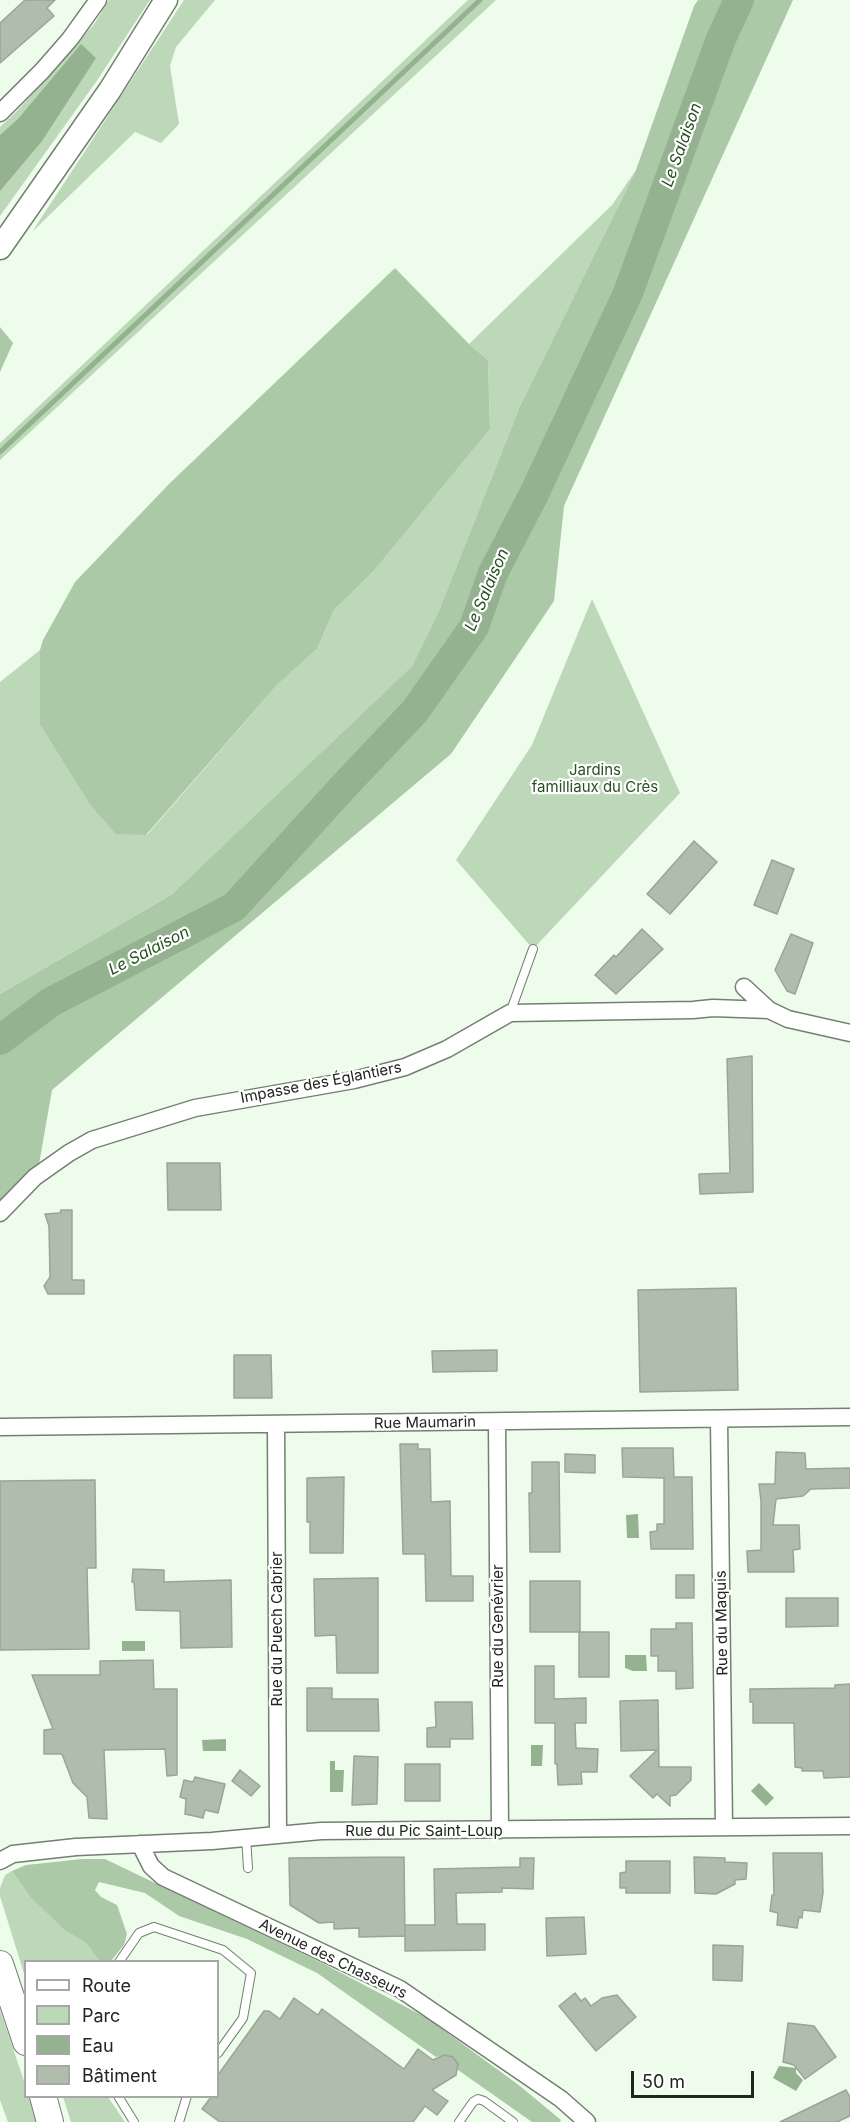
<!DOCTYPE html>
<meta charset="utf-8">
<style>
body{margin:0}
#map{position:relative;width:850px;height:2122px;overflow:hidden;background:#eefceb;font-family:Inter,sans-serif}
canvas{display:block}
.legend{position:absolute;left:24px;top:1960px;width:195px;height:138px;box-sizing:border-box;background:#fff;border:2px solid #a6a8a5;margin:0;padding:8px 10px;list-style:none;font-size:18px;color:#20251f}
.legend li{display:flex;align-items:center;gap:12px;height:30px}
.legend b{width:30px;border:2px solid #a6a8a5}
.scale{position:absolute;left:631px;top:2071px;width:123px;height:27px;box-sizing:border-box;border:3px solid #20251f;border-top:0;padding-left:8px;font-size:18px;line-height:21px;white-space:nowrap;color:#20251f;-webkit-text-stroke:4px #fff;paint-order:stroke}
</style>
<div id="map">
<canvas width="850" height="2122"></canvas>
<ul class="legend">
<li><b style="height:8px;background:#fff"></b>Route</li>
<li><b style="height:16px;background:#bdd7b9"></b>Parc</li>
<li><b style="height:16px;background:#95b290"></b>Eau</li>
<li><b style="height:16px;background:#b0bdad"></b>Bâtiment</li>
</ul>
<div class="scale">50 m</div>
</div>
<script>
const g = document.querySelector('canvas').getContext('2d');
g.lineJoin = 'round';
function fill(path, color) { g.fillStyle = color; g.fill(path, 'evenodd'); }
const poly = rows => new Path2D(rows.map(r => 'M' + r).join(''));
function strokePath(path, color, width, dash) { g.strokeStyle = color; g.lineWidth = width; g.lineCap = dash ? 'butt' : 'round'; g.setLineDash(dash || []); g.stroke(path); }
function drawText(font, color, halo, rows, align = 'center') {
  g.font = font + ' Inter,sans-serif'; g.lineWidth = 4.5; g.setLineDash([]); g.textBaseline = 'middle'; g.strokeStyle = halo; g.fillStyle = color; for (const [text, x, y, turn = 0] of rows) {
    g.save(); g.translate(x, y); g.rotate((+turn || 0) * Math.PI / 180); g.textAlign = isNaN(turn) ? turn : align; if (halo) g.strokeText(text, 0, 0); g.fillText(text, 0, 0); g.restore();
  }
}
fill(poly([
 [109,0,150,0,96,82,0,216,0,127,16,112,55,69,95,23],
 [184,0,215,0,176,47,170,66,179,124,161,143,135,132,32,232],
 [468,0,496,0,0,460,0,443],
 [636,170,520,406,438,613,412,666,171,895,0,994,0,682,40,650,40,725,90,805,116,833,147,835,277,685,317,649,334,610,373,572,490,429,488,360,469,344,612,205],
 [592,599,680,793,533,949,456,860,532,745],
 [12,1871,30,1897,63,1929,87,1944,99,1961,26,1962,25,1977,0,1896,0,1888,5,1875],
 [0,2010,25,2084,26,2096,30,2097,38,2122,8,2122,0,2100],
 [63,2097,108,2097,125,2122,71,2122]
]), '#bdd7b9');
fill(poly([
 [698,0,793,0,564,506,554,601,451,754,52,1090,38,1170,0,1208,0,994,171,895,412,666,438,613,520,406,636,170,694,6],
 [395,268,469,344,488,360,490,429,373,572,334,610,317,649,277,685,146,835,116,834,90,805,40,725,40,650,43,640,75,582,169,484],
 [0,327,13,343,0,372],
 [82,1859,105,1859,326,1965,427,2018,520,2086,561,2120,560,2122,532,2122,458,2070,458,2064,453,2057,444,2055,436,2057,317,1973,247,1939,179,1916,145,1893,99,1882,95,1890,101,1897,117,1905,127,1934,124,1945,111,1961,99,1961,87,1944,63,1929,30,1897,12,1871,26,1865]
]), '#acc9a7');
fill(poly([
 [81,44,96,58,42,141,0,191,0,135,18,119],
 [638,1514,639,1538,627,1538,626,1515],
 [122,1641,145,1641,145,1651,122,1651],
 [625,1655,646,1655,647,1671,633,1671,625,1668],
 [226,1739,226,1751,203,1751,202,1740],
 [531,1745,543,1745,542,1766,531,1766],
 [330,1761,335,1761,335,1770,344,1770,343,1792,330,1792],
 [759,1783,774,1798,766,1806,751,1791],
 [779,2066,796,2068,796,2073,803,2080,796,2091,773,2078]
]), '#95b290');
strokePath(poly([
 [0,452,480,0]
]), '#95b290', 5);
strokePath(poly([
 [0,1040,51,1002,234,907,345,785,415,711,474,627,493,573,534,494,628,293,721,39,739,0]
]), '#95b290', 30);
const building = poly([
 [25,0,55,0,47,8,54,16,0,63,0,23,25,0],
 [694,841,717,862,670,914,647,894,694,841],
 [772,860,794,869,777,914,754,905,772,860],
 [642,929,663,949,616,994,595,975,614,955,616,957,642,929],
 [791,934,813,943,795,994,787,991,775,970,791,934],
 [752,1056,753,1192,700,1194,699,1174,730,1173,727,1059,752,1056],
 [167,1163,220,1163,221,1210,168,1210,167,1163],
 [61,1210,72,1210,72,1280,84,1280,84,1294,48,1294,44,1286,50,1277,49,1226,45,1214,60,1213,61,1210],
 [736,1288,738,1390,640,1392,638,1290,736,1288],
 [497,1350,497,1371,433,1372,432,1351,497,1350],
 [234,1355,271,1355,272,1398,234,1398,234,1355],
 [400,1444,418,1444,418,1449,430,1449,431,1502,450,1501,451,1576,473,1576,473,1601,426,1601,425,1554,403,1554,400,1444],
 [622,1448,673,1448,674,1477,692,1477,693,1549,651,1549,650,1532,657,1531,657,1524,664,1524,664,1478,623,1477,622,1448],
 [776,1452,805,1453,806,1469,850,1468,850,1488,811,1489,803,1496,776,1499,773,1525,799,1525,800,1549,793,1550,794,1572,748,1572,747,1551,761,1550,761,1501,759,1484,775,1484,776,1452],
 [565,1454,595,1455,595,1473,565,1472,565,1454],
 [532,1462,559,1462,560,1552,530,1552,529,1493,532,1493,532,1462],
 [344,1477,343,1553,310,1553,310,1522,307,1522,307,1478,344,1477],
 [95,1480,96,1568,87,1568,89,1649,0,1650,0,1481,95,1480],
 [133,1569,164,1570,164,1582,231,1580,232,1647,181,1648,180,1611,136,1610,134,1582,132,1582,133,1569],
 [676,1575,694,1575,694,1598,676,1598,676,1575],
 [378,1578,378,1673,337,1673,336,1635,315,1636,314,1579,378,1578],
 [530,1581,580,1581,580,1632,530,1632,530,1581],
 [786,1598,838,1598,838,1626,786,1627,786,1598],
 [676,1623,692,1623,693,1688,676,1689,676,1671,658,1671,658,1656,651,1656,651,1629,676,1629,676,1623],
 [579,1632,609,1632,609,1677,579,1677,579,1632],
 [153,1660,154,1689,177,1689,177,1775,167,1776,165,1749,104,1750,107,1819,89,1818,87,1797,73,1783,62,1754,44,1754,44,1730,53,1729,32,1675,100,1675,100,1661,153,1660],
 [535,1666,554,1666,554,1699,586,1698,586,1723,575,1723,576,1748,598,1749,597,1772,581,1772,582,1784,558,1785,557,1764,555,1764,555,1723,535,1723,535,1666],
 [850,1684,850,1777,824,1778,823,1771,802,1771,802,1768,795,1767,794,1723,753,1723,753,1702,750,1702,750,1689,835,1688,835,1685,850,1684],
 [307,1688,332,1688,332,1699,378,1699,379,1731,307,1731,307,1688],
 [658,1700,659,1767,691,1767,691,1780,676,1795,670,1796,670,1806,657,1794,653,1798,630,1776,657,1750,621,1751,620,1701,658,1700],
 [435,1702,472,1702,473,1739,450,1739,450,1747,427,1747,427,1728,436,1727,435,1702],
 [354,1756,378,1757,377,1804,352,1805,354,1756],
 [405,1764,440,1764,440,1801,405,1801,405,1764],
 [240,1770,260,1786,251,1796,232,1781,240,1770],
 [195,1777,225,1784,218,1813,205,1810,203,1818,185,1814,186,1799,180,1797,184,1780,193,1782,195,1777],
 [773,1853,822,1853,823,1893,820,1912,803,1910,802,1918,799,1917,797,1928,777,1925,778,1913,770,1911,772,1895,774,1895,773,1853],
 [404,1857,405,1936,359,1937,359,1928,334,1929,334,1922,319,1923,290,1905,289,1858,404,1857],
 [694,1857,725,1858,725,1862,747,1863,746,1879,735,1880,735,1884,716,1894,695,1893,694,1857],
 [520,1858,534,1858,533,1889,502,1888,502,1892,456,1893,457,1924,485,1924,485,1950,405,1951,405,1925,435,1925,434,1869,520,1867,520,1858],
 [626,1861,670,1861,670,1893,626,1893,626,1888,620,1888,620,1873,626,1872,626,1861],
 [584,1917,586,1954,547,1956,546,1918,584,1917],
 [713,1945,743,1946,742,1981,713,1980,713,1945],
 [575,1993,581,2001,585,1998,591,2006,602,1998,617,1995,636,2017,596,2051,559,2006,575,1993],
 [294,1998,318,2015,322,2009,404,2069,418,2049,433,2060,444,2055,453,2057,458,2064,456,2075,432,2090,448,2101,437,2115,425,2106,413,2122,220,2122,202,2109,211,2097,218,2097,218,2075,264,2011,269,2011,280,2019,294,1998],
 [788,2023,814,2026,836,2057,805,2079,794,2065,783,2062,788,2023],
 [846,2090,850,2097,850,2116,837,2122,780,2122,846,2090]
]);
fill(building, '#b0bdad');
strokePath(building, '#99a696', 1.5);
const lane = poly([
 [510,1013,533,949],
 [246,1837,248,1868],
 [119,1962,139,1933,154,1927,223,1950,251,1973,243,2018,218,2053],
 [118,2096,134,2122],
 [179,2122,187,2096],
 [459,2122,473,2102,478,2099,484,2101,513,2122]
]);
const street = poly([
 [0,113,42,71,70,39,98,0],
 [744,987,769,1010,788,1019,850,1033],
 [0,1213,35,1177,69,1153,92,1140,195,1108,354,1080,405,1067,447,1049,510,1013,693,1010,713,1008,769,1010],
 [719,1420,724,1827],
 [497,1422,500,1830],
 [276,1424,278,1834],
 [0,1427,850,1417],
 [140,1844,151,1866,163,1877,400,1989,561,2099,587,2122],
 [0,1861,13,1854,76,1847,212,1841,321,1831,850,1826]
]);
const secondary = poly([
 [0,248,110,90,166,0]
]);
const primary = poly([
 [0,1964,26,2042],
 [43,2096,50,2122]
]);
strokePath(lane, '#738071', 10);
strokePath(street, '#738071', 19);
strokePath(secondary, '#738071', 25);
strokePath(primary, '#738071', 28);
strokePath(lane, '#fff', 8);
strokePath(street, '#fff', 16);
strokePath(secondary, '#fff', 22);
strokePath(primary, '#fff', 26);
drawText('15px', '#285021', '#fff', [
 ["Jardins",595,770],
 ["familliaux du Crès",595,787]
]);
drawText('15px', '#20251f', '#fff', [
 ["Impasse des Églantiers",321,1083,-11],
 ["Rue Maumarin",425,1423,-1],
 ["Rue du Maquis",722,1623,-91],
 ["Rue du Genévrier",498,1626,-90],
 ["Rue du Puech Cabrier",277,1629,-90],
 ["Rue du Pic Saint-Loup",424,1831],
 ["Avenue des Chasseurs",333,1959,26]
]);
drawText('italic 16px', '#264e20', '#fff', [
 ["Le Salaison",682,145,-70],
 ["Le Salaison",487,590,-67],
 ["Le Salaison",149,951,-27]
]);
</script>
